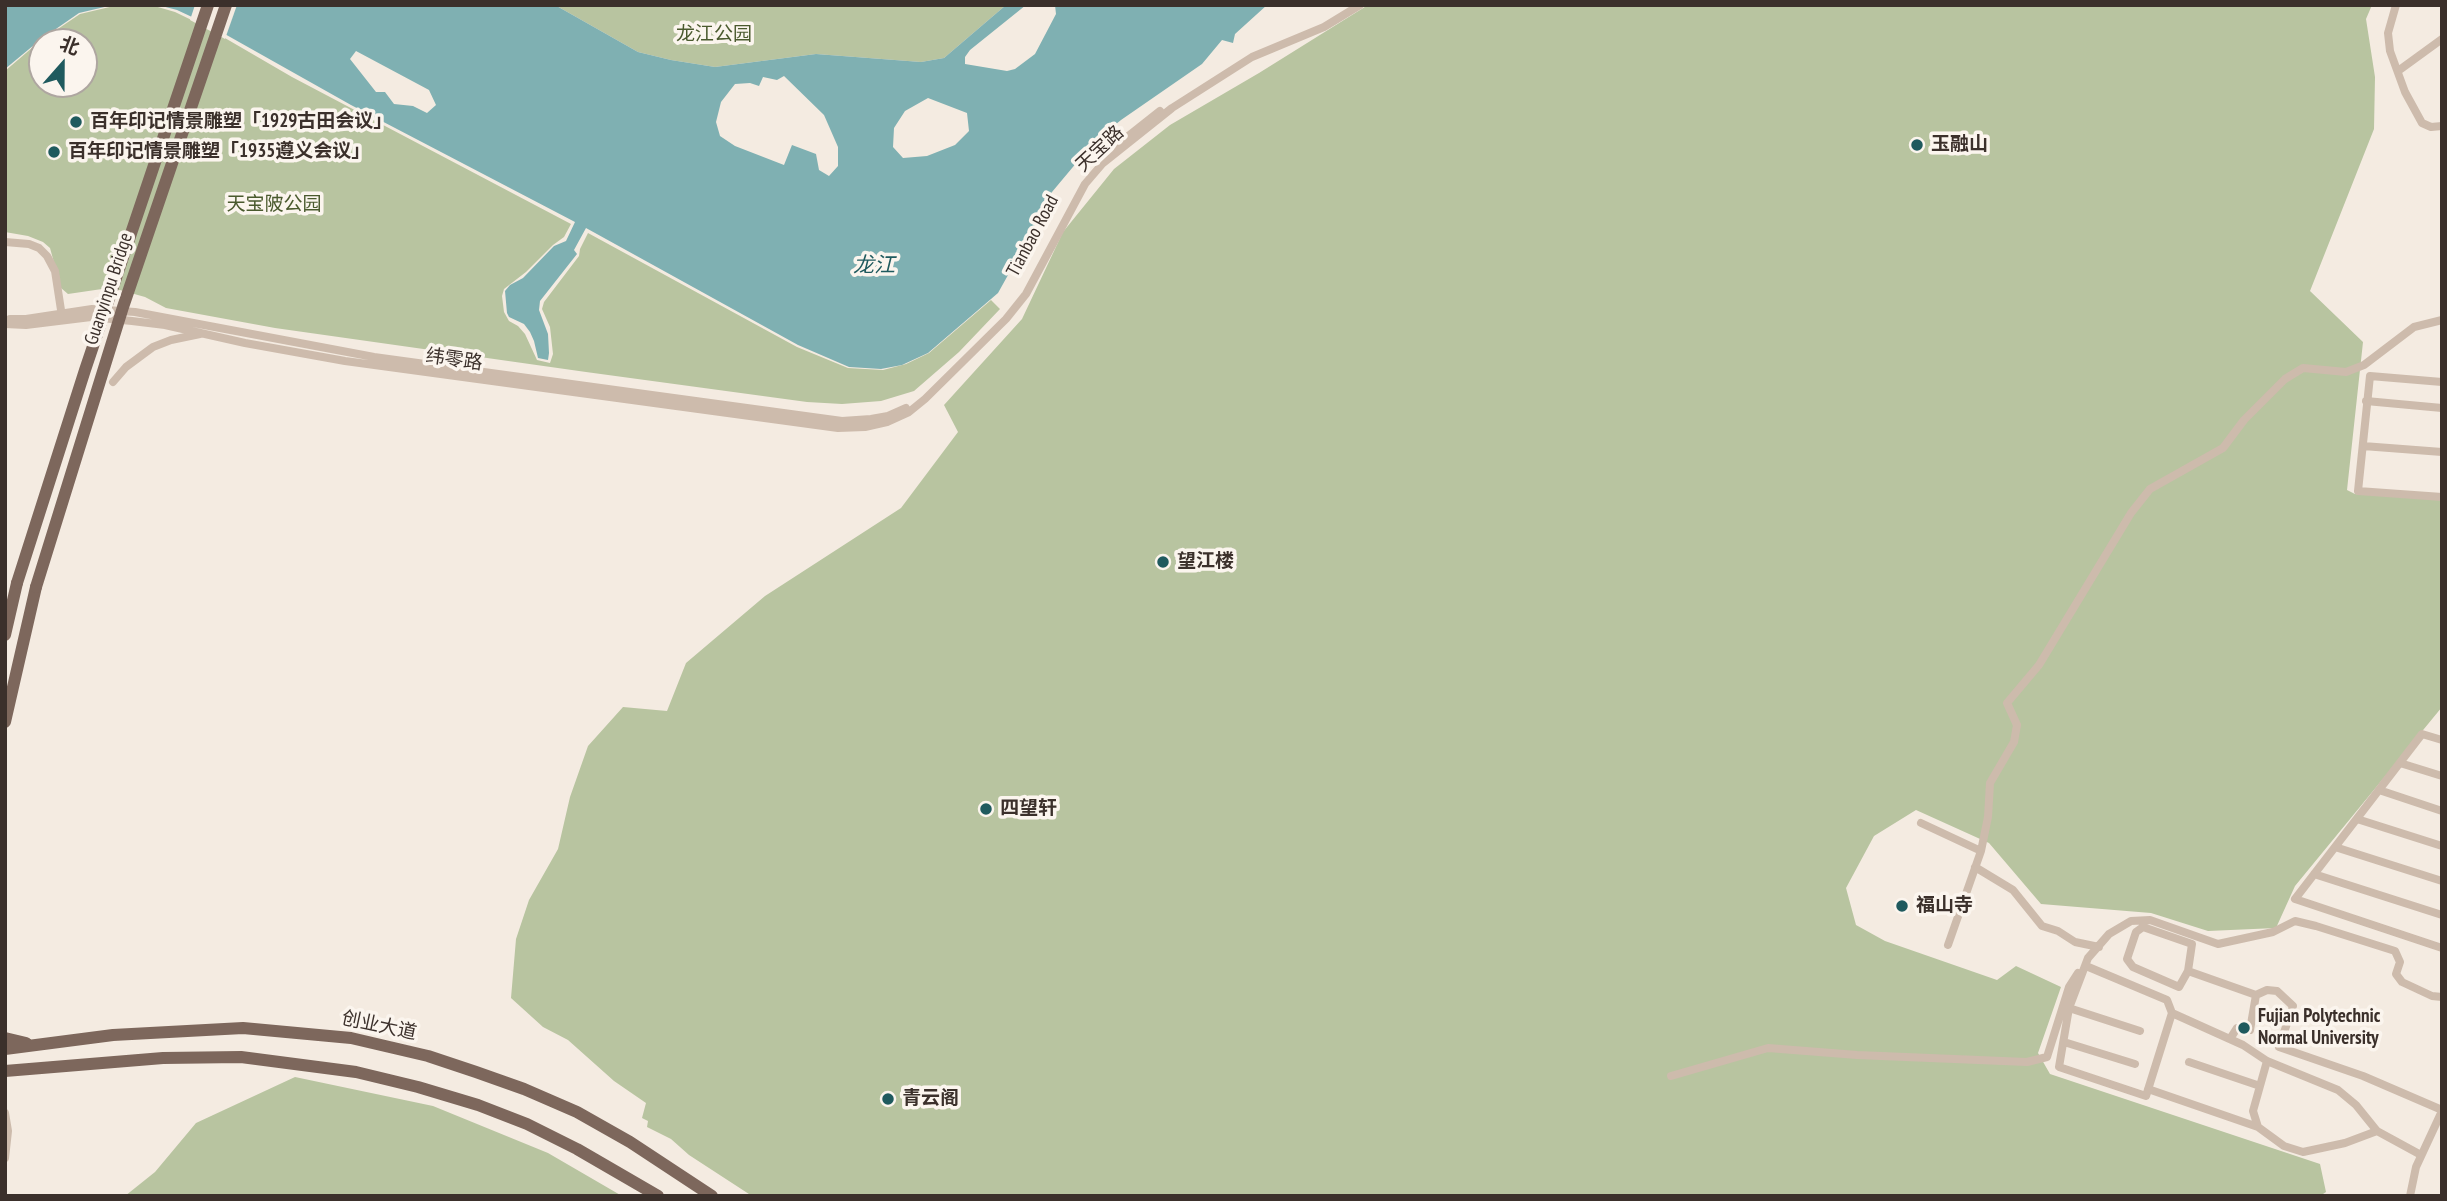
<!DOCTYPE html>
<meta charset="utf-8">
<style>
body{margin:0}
#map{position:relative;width:2447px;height:1201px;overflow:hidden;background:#f4ebe1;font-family:"PT Sans Narrow","Noto Sans SC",sans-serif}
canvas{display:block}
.frame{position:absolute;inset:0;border:7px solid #3b302b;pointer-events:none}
.north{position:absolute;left:28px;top:28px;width:70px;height:70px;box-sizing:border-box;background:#fbf5ee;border:2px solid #aea6a0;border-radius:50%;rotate:21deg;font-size:19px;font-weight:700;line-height:28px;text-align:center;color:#3b302b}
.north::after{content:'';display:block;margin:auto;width:24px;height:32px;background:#1f5a5e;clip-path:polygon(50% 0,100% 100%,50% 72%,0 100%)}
</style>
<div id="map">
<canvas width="2447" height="1201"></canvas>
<div class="frame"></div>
<div class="north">北</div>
</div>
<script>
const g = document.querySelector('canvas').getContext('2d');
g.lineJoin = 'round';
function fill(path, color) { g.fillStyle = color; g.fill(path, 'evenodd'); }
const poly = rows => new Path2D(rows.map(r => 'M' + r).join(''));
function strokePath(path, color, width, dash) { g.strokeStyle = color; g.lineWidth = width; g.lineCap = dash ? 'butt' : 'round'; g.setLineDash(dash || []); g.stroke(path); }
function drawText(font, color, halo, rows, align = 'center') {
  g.font = font + ' "PT Sans Narrow","Noto Sans SC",sans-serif'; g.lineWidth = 7; g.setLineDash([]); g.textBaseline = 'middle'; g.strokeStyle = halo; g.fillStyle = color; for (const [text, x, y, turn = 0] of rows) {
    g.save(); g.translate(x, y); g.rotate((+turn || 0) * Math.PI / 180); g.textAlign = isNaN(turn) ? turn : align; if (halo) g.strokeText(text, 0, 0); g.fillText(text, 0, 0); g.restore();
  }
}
fill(poly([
 [118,5,151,5,175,12,206,27,292,77,571,224,564,237,553,245,526,272,504,289,502,296,504,312,509,321,518,326,525,334,537,360,550,363,553,354,550,327,542,309,544,302,579,256,580,249,588,233,797,347,848,368,883,370,906,364,929,353,991,300,1000,309,959,352,914,391,881,401,842,404,807,402,586,372,275,328,166,308,145,297,120,290,102,289,68,294,61,288,50,248,43,242,28,236,5,232,5,71,40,41,80,14],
 [42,42,84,42,84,84,42,84],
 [555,5,1006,5,944,58,921,62,816,54,715,67,671,60,638,52],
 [1368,5,2372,5,2366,19,2375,77,2374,129,2310,291,2363,342,2347,490,2355,494,2442,500,2442,707,2295,886,2276,928,2208,931,2151,913,2041,904,1989,843,1916,810,1874,836,1846,888,1856,925,1885,941,1997,980,2016,966,2061,987,2038,1053,2050,1074,2320,1164,2326,1192,2320,1196,752,1196,689,1155,671,1139,647,1127,648,1121,642,1118,646,1103,614,1081,568,1040,543,1027,511,998,516,939,529,900,558,849,570,797,588,746,623,707,667,711,686,663,765,596,901,508,958,432,944,405,1022,319,1063,232,1114,169,1170,125,1259,73],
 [295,1077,433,1106,548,1153,622,1196,125,1196,155,1172,196,1123]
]), '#b8c4a0');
fill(poly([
 [5,5,113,5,79,13,40,40,5,69],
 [158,5,555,5,638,52,671,60,715,67,816,54,921,62,944,58,1006,5,1026,5,970,50,965,57,965,64,1007,71,1015,69,1035,54,1056,14,1055,5,1267,5,1235,34,1233,43,1222,40,1202,64,1121,120,1093,143,1052,192,1032,232,998,293,928,353,902,365,881,369,849,367,798,345,586,228,574,250,577,254,540,301,539,310,548,334,549,353,548,360,538,358,534,341,530,332,524,324,509,317,507,313,505,291,510,285,523,278,554,246,566,241,575,222,351,105,207,24,177,10],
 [356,51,429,90,436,105,427,113,413,106,394,104,385,92,376,92,350,59],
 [784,76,824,115,838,147,838,166,829,176,819,170,816,154,792,145,784,165,735,146,720,136,716,122,721,102,735,84,750,83,759,86,763,77,777,80],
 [928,98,967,113,969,131,955,145,927,156,903,158,893,147,894,128,905,111]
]), '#7fb0b2');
fill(poly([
 [195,5,237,5,225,39,190,20]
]), '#f4ebe1');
strokePath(poly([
 [2396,5,2388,33,2390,51,2405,92,2422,123,2431,127,2442,126],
 [2398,71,2442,39],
 [1112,149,1160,111],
 [5,242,29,244,39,248,47,256,55,271,61,310],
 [10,319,26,319,92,309,135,312,374,357,842,421,871,419,888,416,906,408],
 [5,324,26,325,91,317,132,321,165,325,245,343,345,361,838,428,865,427,887,422,909,412,925,399,1006,319,1026,294,1085,184,1103,163,1172,108,1252,57,1324,27,1360,5],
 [113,382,126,367,153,347,171,340,200,334],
 [2442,382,2370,376,2358,491,2442,497],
 [2366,401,2442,408],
 [2363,446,2442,452],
 [2442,740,2422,734,2295,899,2442,948],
 [2400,763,2442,776],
 [2379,790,2442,811],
 [2357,819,2442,846],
 [1921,823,1981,851,1948,945],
 [2335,847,2442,881],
 [1981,851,1988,817,1990,783,2014,742,2017,725,2007,703,2039,665,2131,513,2150,489,2223,448,2244,420,2285,379,2303,368,2346,372,2364,365,2414,327,2442,320],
 [1975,867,2013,890,2042,926,2058,931,2075,942,2099,947],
 [2314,874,2442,915],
 [2143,927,2192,944,2188,971,2179,987,2133,967,2127,959,2136,932,2143,927],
 [2086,966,2167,1000,2172,1013,2243,1045,2267,1061,2338,1090,2356,1105,2377,1131,2421,1155],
 [2188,971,2256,995,2250,1030,2237,1028,2230,1039],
 [2256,995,2267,990,2277,991,2293,1006,2279,1047,2363,1076,2442,1110],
 [2069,1008,2140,1031],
 [2172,1013,2146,1096,2059,1067,2069,1008,2088,958,2109,934,2131,921,2150,920,2218,944,2273,932,2295,921,2316,926,2395,951,2400,962,2396,974,2402,982,2432,996,2442,997],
 [2064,1042,2135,1064],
 [2267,1061,2253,1111,2258,1127,2284,1146,2303,1152,2345,1143,2377,1131],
 [2189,1062,2260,1086],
 [1671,1076,1768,1048,1857,1055,2027,1062,2047,1057,2069,987,2078,973],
 [2148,1089,2258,1127],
 [5,1113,8,1131,5,1158],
 [2410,1196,2416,1167,2442,1111]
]), '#cdbbac', 8);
strokePath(poly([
 [5,635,17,583],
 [5,722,36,587],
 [5,1038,26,1043],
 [5,1049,113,1035,243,1028,351,1038,428,1056,476,1072,524,1089,577,1112,630,1142,712,1196],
 [5,1071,163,1058,241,1057,356,1072,418,1087,478,1105,527,1124,577,1149,658,1196]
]), '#7d675c', 12);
strokePath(poly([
 [17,583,85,370,208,5],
 [36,587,123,307,226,5]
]), '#7d675c', 12);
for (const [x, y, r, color] of [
 [76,122,7,"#1f5a5e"],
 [1917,145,7,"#1f5a5e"],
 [54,152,7,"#1f5a5e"],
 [1163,562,7,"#1f5a5e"],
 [986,809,7,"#1f5a5e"],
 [1902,906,7,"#1f5a5e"],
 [2244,1028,7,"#1f5a5e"],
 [888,1099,7,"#1f5a5e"]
]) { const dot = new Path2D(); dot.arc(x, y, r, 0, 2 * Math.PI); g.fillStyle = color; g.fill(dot); strokePath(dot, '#fbf5ee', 2.5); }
drawText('19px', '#4a5a2e', '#fbf5ee', [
 ["龙江公园",714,35],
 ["天宝陂公园",274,205]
]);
drawText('bold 19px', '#3b302b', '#fbf5ee', [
 ["百年印记情景雕塑「1929古田会议」",90,122],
 ["玉融山",1931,145],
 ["百年印记情景雕塑「1935遵义会议」",68,152],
 ["望江楼",1177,562],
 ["四望轩",1000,809],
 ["福山寺",1916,906],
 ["Fujian Polytechnic",2258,1017],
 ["Normal University",2258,1039],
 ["青云阁",902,1099]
], 'left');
drawText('19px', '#3b302b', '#fbf5ee', [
 ["天宝路",1100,149,-43],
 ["Tianbao Road",1033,236,-62],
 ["Guanyinpu Bridge",109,289,-72],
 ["纬零路",454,360,8],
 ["创业大道",379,1026,12]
]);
drawText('italic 21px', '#1f5a5e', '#fbf5ee', [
 ["龙江",874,266]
]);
</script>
